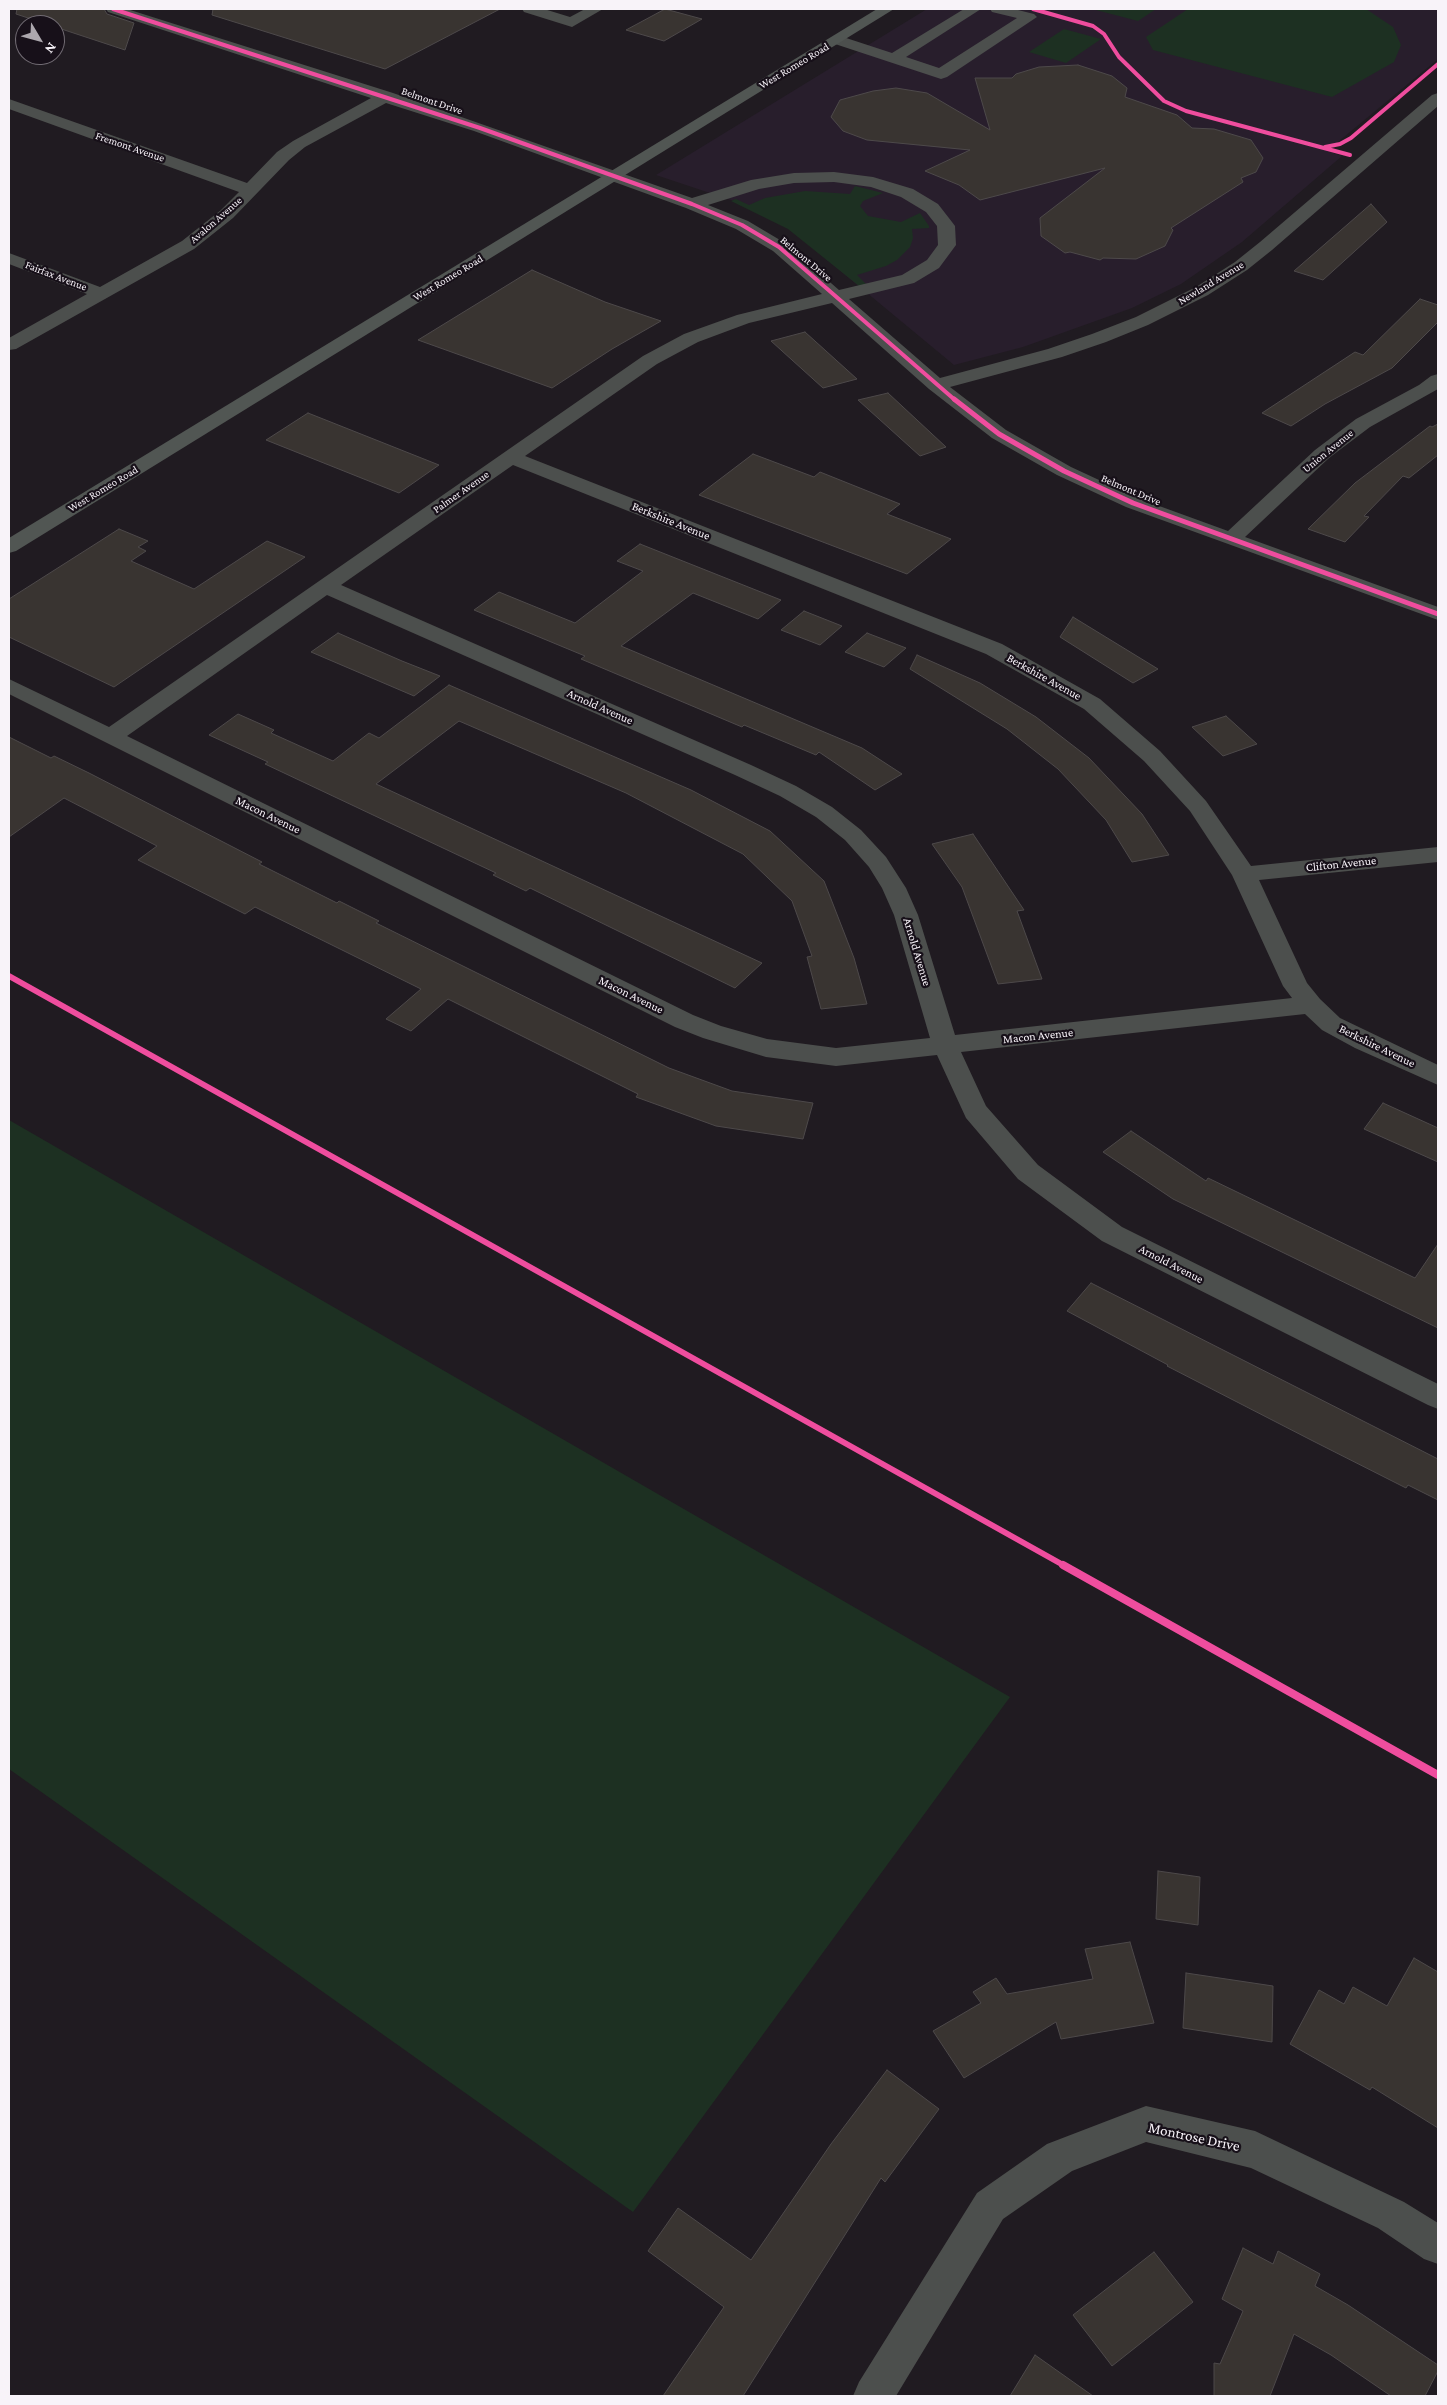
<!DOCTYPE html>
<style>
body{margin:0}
#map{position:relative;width:1447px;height:2405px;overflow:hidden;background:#201b21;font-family:"Crimson Pro",serif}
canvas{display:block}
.frame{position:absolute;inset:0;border:10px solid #f8f3f9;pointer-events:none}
.north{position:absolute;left:15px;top:15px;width:50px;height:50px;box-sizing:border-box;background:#171019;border:1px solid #716b73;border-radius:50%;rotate:127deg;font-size:14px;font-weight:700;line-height:20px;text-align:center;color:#f8f3f9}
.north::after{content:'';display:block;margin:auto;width:18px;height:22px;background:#aca7ad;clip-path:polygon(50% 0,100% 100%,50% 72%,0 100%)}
</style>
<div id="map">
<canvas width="1447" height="2405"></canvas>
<div class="frame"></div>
<div class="north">N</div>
</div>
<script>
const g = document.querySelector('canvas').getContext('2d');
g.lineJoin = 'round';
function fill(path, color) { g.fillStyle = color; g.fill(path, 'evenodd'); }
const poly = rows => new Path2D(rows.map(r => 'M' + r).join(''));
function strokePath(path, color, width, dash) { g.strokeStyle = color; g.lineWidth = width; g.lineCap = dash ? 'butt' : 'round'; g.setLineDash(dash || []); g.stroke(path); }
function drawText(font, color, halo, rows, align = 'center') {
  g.font = font + ' "Crimson Pro",serif'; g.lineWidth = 4.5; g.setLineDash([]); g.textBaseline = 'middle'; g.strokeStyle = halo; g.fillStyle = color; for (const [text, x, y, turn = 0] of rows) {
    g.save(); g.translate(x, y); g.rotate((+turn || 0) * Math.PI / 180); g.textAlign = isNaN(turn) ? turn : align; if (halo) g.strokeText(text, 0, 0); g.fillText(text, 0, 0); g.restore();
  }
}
fill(poly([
 [927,9,1438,9,1438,59,1327,151,1342,156,1242,242,1181,284,1132,308,1023,347,954,365,779,220,734,201,656,175]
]), '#281e2c');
fill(poly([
 [1092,9,1156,9,1138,21],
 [1188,9,1366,9,1393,27,1401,45,1394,62,1332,97,1153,50,1146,37],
 [1064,29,1101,39,1066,63,1029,52],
 [855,186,883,193,863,201,860,206,868,216,901,222,920,213,929,226,929,228,912,229,913,238,910,247,897,260,886,266,857,275,866,284,859,286,788,229,731,201,736,199,749,205,765,198,805,191,850,194],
 [9,1120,1010,1697,633,2212,9,1769]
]), '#1d3022');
const building = poly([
 [17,9,104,9,107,14,134,23,125,50,16,14,17,9],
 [213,9,500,9,385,69,212,15,213,9],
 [665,9,702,19,664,41,626,30,665,9],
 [1078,65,1112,76,1127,88,1125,97,1177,115,1192,128,1214,129,1251,140,1263,158,1256,172,1241,178,1243,182,1171,228,1173,230,1165,246,1136,259,1103,258,1100,260,1070,252,1065,253,1041,236,1040,218,1105,168,980,200,959,185,925,171,970,150,867,140,843,131,831,117,840,100,873,91,896,88,927,93,990,130,975,78,1012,78,1016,74,1039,67,1078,65],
 [1371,204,1387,222,1323,280,1294,271,1371,204],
 [532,270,605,302,661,321,612,349,552,388,418,340,532,270],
 [1420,299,1438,305,1438,322,1392,368,1325,404,1291,426,1262,413,1355,352,1363,355,1420,299],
 [805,332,857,379,823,388,771,341,805,332],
 [888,393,946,447,920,456,858,400,888,393],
 [308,413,439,465,399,493,266,440,308,413],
 [1438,424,1438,455,1409,478,1403,476,1364,516,1369,517,1345,542,1308,529,1355,483,1430,426,1432,427,1438,424],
 [753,454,814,477,820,472,900,504,887,514,951,539,907,574,699,495,753,454],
 [119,529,148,541,138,547,146,551,131,561,194,589,267,541,305,557,114,687,9,637,9,599,119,529],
 [640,544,781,600,758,619,693,593,621,646,862,748,902,774,875,790,819,752,816,755,744,725,742,727,581,659,585,656,474,610,499,592,575,623,643,571,617,561,640,544],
 [804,611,842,626,820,645,781,630,804,611],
 [1073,617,1158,669,1133,683,1060,637,1073,617],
 [338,633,402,661,440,676,414,696,311,652,338,633],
 [867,633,906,648,884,667,845,652,867,633],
 [917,655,980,683,1036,717,1089,758,1142,814,1169,855,1132,862,1106,820,1058,769,1007,729,910,669,917,655],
 [449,685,691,790,770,831,824,881,854,958,867,1004,821,1009,807,957,812,956,792,901,743,854,626,793,459,721,376,784,762,963,735,988,530,888,526,891,493,875,496,873,265,764,268,762,209,735,238,714,274,730,271,733,333,761,369,733,379,738,449,685],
 [1226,716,1257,744,1223,756,1192,727,1226,716],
 [9,737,51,758,54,756,89,773,262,862,259,864,337,903,339,901,379,921,376,923,669,1068,732,1091,813,1103,803,1139,716,1126,636,1097,638,1094,448,999,411,1031,386,1019,421,989,255,907,245,914,138,860,157,846,64,798,9,837,9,737],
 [973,834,1024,910,1017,911,1042,979,998,984,962,887,932,844,973,834],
 [1383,1103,1438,1128,1438,1162,1364,1129,1383,1103],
 [1131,1131,1206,1181,1208,1178,1415,1278,1438,1244,1438,1328,1173,1199,1103,1152,1131,1131],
 [1091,1283,1438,1459,1438,1500,1408,1485,1406,1488,1313,1441,1167,1366,1168,1365,1067,1311,1091,1283],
 [1158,1871,1200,1877,1198,1925,1156,1919,1158,1871],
 [1130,1942,1154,2023,1061,2039,1056,2022,964,2078,933,2031,981,2003,973,1992,996,1978,1007,1994,1093,1979,1085,1949,1130,1942],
 [1414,1958,1438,1972,1438,2128,1372,2087,1370,2090,1290,2044,1319,1990,1344,2004,1353,1987,1387,2006,1414,1958],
 [1186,1973,1273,1986,1272,2042,1183,2028,1186,1973],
 [887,2070,939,2109,885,2182,881,2178,743,2396,663,2396,724,2307,648,2251,678,2208,751,2260,831,2144,887,2070],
 [1243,2248,1273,2264,1278,2251,1320,2274,1315,2286,1348,2305,1438,2365,1438,2371,1425,2396,1391,2396,1331,2355,1294,2334,1270,2396,1214,2396,1214,2363,1220,2364,1243,2311,1222,2299,1243,2248],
 [1154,2252,1193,2302,1112,2366,1073,2315,1154,2252],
 [1035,2355,1093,2396,1010,2396,1035,2355]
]);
fill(building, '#393431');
strokePath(building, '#4d494a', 1);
fill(poly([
 [106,9,127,9,393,93,692,198,751,180,794,173,834,172,873,177,913,189,938,204,952,222,955,226,956,245,939,268,914,283,849,299,940,378,1048,349,1092,334,1136,317,1196,287,1235,262,1260,242,1432,95,1438,93,1438,106,1272,250,1247,270,1208,295,1148,325,1106,342,1062,357,950,387,1006,430,1071,467,1140,499,1228,531,1315,450,1356,419,1419,385,1431,376,1438,374,1438,389,1370,427,1329,458,1245,537,1438,607,1438,620,1126,507,1057,475,992,438,929,389,832,303,749,323,698,342,657,364,525,456,1002,644,1100,699,1160,751,1206,801,1251,866,1438,847,1438,862,1259,880,1307,983,1320,999,1340,1018,1438,1065,1438,1085,1355,1048,1322,1030,1305,1014,961,1052,986,1106,1038,1165,1122,1227,1438,1384,1438,1409,1428,1405,1102,1241,1018,1179,966,1118,937,1055,836,1066,766,1057,703,1038,675,1027,9,694,9,679,109,727,643,356,684,334,737,315,822,294,773,251,736,229,686,208,474,131,386,103,305,147,289,160,233,218,194,249,16,349,9,350,9,338,87,294,9,264,9,253,100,287,182,241,221,210,239,192,9,109,9,99,247,183,277,152,293,141,371,98,108,12,106,9],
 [834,182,871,187,901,197,926,212,937,226,938,245,927,260,902,275,839,290,785,243,748,221,708,205,759,189,794,183,834,182],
 [513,465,986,654,1084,709,1144,761,1190,811,1232,875,1283,986,1292,998,955,1035,918,915,906,888,886,857,861,830,832,807,796,786,751,765,341,585,513,465],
 [327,595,735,775,780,796,816,817,845,840,869,867,882,888,894,915,930,1038,836,1048,767,1039,721,1026,693,1015,127,736,327,595],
 [522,9,544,9,570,17,585,9,603,9,572,27,524,12,522,9],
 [964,9,981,9,906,57,939,68,1017,18,992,12,990,9,1014,9,1034,14,1037,17,947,77,941,79,832,43,829,40,837,35,892,53,964,9],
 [1146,2106,1255,2131,1404,2202,1438,2223,1438,2264,1424,2259,1378,2228,1251,2168,1146,2142,1072,2171,1003,2219,896,2396,853,2396,859,2382,977,2193,1047,2144,1146,2106]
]), '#4c4f4d');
fill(poly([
 [877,9,894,9,16,551,9,553,9,538,877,9]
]), '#515653');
strokePath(poly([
 [113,9,480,128,692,204,742,225,779,247,955,400],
 [1033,9,1093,26,1104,34,1119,57,1164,101,1186,111,1350,155],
 [1325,147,1340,144,1351,138,1438,64]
]), '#ef4d9e', 4);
strokePath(poly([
 [954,399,999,434,1064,471,1133,503,1438,614]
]), '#ef4d9e', 5);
strokePath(poly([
 [9,976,1065,1566]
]), '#ef4d9e', 6);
strokePath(poly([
 [1063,1565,1438,1775]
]), '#ef4d9e', 8);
drawText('11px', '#f8f3f9', '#171019', [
 ["West Romeo Road",794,66,-31],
 ["Belmont Drive",432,101,19],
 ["Fremont Avenue",130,147,19],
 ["Avalon Avenue",216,220,-41],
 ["Belmont Drive",806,259,40],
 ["Fairfax Avenue",56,276,21],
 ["West Romeo Road",448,278,-31],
 ["Newland Avenue",1211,283,-31],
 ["Union Avenue",1328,451,-39],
 ["West Romeo Road",103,489,-31],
 ["Belmont Drive",1131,490,23],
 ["Palmer Avenue",461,492,-35]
]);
drawText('12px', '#f8f3f9', '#171019', [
 ["Berkshire Avenue",671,521,22],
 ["Berkshire Avenue",1044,677,29],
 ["Arnold Avenue",600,707,24],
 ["Macon Avenue",268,815,26],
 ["Clifton Avenue",1341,864,-6],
 ["Arnold Avenue",917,952,73],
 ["Macon Avenue",631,995,26],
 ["Macon Avenue",1038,1036,-6],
 ["Berkshire Avenue",1377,1046,26],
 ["Arnold Avenue",1171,1264,27]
]);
drawText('15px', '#f8f3f9', '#171019', [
 ["Montrose Drive",1194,2137,12]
]);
</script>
